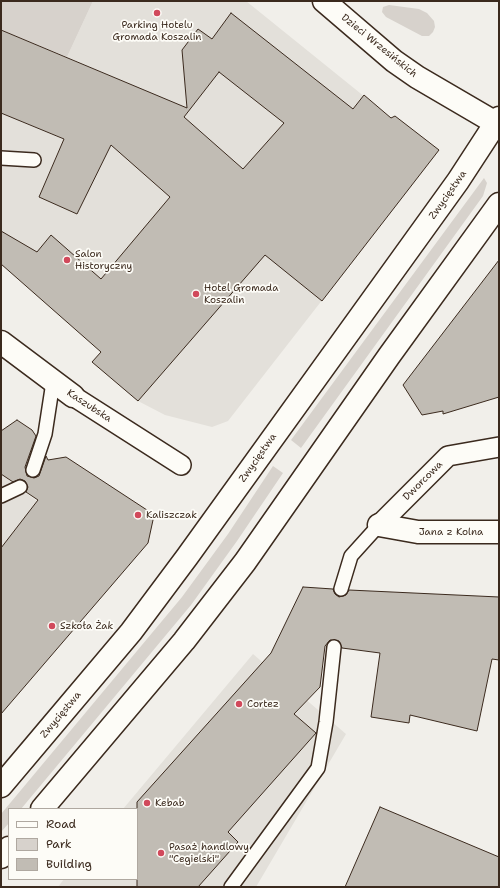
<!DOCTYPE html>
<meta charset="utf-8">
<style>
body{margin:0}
#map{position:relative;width:500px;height:888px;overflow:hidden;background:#f1efea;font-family:"Shantell Sans",sans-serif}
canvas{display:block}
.frame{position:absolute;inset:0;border:2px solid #3b2a1e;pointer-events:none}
.legend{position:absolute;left:8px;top:808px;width:130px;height:72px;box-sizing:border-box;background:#fdfcf7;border:1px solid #afa8a0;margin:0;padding:5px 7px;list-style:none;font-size:12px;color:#3b2a1e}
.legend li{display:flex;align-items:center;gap:8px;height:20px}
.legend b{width:20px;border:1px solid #afa8a0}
</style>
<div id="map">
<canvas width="500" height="888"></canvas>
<div class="frame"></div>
<ul class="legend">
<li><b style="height:5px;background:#fdfcf7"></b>Road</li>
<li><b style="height:11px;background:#d7d2cc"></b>Park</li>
<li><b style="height:11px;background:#c1bcb4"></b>Building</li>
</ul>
</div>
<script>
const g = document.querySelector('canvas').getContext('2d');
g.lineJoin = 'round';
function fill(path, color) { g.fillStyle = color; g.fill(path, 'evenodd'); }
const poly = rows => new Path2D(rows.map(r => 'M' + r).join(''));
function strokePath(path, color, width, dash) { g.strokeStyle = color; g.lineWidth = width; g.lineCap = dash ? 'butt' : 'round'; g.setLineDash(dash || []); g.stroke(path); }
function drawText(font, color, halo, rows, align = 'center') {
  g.font = font + ' "Shantell Sans",sans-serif'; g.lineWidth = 3.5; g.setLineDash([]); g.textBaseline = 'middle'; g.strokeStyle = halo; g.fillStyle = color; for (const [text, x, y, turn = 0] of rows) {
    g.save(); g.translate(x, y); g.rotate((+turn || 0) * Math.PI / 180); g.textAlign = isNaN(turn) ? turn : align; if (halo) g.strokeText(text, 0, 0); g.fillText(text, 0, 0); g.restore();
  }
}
fill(poly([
 [93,1,246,1,391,118,395,116,439,150,228,421,212,427,165,415,138,401,92,362,101,352,1,231,1,113,77,145,57,155,39,197,77,214,136,87,67,57],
 [1,474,42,505,1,548],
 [253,654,346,734,256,887,58,887,64,879,137,879,137,809,123,809]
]), '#e3e0da');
fill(poly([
 [1,1,93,1,67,57,1,30],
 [389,5,419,9,427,13,434,21,435,27,433,32,429,36,422,36,386,17,382,12,383,7],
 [484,178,487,183,483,196,301,448,291,440],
 [273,466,283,473,237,541,191,605,21,809,9,809,9,823,1,832,1,814,182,597,228,534]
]), '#d7d2cc');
const building = poly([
 [231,13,353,109,364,95,391,118,395,116,439,150,322,301,265,255,138,401,92,362,101,352,1,264,1,231,37,252,51,235,101,279,170,197,111,145,77,214,39,197,64,139,1,113,1,30,187,108,182,50,198,29,212,39,231,13],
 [219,72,284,123,243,169,184,117,219,72],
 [499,260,499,397,443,414,443,411,422,415,403,385,499,260],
 [17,420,32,430,36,436,25,467,27,476,34,478,39,476,46,456,48,460,66,457,150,512,153,520,148,543,1,714,1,548,38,500,26,492,28,487,25,481,20,479,13,482,1,474,1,431,17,420],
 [303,587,333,589,335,594,339,597,346,595,349,590,499,597,499,660,492,659,477,731,410,715,409,723,371,717,380,653,342,648,339,641,330,640,325,646,320,687,294,714,316,733,228,832,238,842,198,887,137,887,137,802,271,653,303,587],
 [380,807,499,857,499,887,345,887,380,807]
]);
fill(building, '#c1bcb4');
strokePath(building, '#3b2a1e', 1);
const service = poly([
 [1,158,34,160],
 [33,470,45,434,53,382],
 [1,496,20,487],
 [341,589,351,556,379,525],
 [231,887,318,768,326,722,334,647]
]);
const pedestrian = poly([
 [73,396,181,465],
 [379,525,448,456,499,447]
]);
const minor = poly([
 [324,1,394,61,417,77,499,125],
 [1,342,73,396],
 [379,525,418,532,499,532]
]);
const tertiary = poly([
 [1,786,131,632,187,557,458,181,499,118],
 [42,809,184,641,245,562,389,356,499,204],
 [1,857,9,848]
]);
strokePath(service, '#3b2a1e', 16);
strokePath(pedestrian, '#3b2a1e', 22);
strokePath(minor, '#3b2a1e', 25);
strokePath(tertiary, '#3b2a1e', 25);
strokePath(service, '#fdfcf7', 13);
strokePath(pedestrian, '#fdfcf7', 19);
strokePath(minor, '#fdfcf7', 22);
strokePath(tertiary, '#fdfcf7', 22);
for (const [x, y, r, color] of [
 [157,13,4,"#d1495b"],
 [67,260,4,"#d1495b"],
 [196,294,4,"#d1495b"],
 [138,515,4,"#d1495b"],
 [52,626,4,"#d1495b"],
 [239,704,4,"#d1495b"],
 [147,803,4,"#d1495b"],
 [161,853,4,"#d1495b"]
]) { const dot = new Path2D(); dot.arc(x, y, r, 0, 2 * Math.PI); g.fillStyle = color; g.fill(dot); strokePath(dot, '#fdfcf7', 1.5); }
drawText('10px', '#3b2a1e', '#fdfcf7', [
 ["Parking Hotelu",157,25,"center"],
 ["Gromada Koszalin",157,37,"center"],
 ["Salon",75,254],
 ["Historyczny",75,266],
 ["Hotel Gromada",204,288],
 ["Koszalin",204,300],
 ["Kaliszczak",146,515],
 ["Szkoła Żak",60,626],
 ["Cortez",247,704],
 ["Kebab",155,803],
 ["Pasaż handlowy",169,847],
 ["\"Cegielski\"",169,859]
], 'left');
drawText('10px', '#3b2a1e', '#fdfcf7', [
 ["Dzieci Wrzesińskich",379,46,39],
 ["Zwycięstwa",448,195,-55],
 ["Kaszubska",89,406,33],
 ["Zwycięstwa",258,458,-55],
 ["Dworcowa",423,481,-45],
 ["Jana z Kolna",451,532],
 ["Zwycięstwa",61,715,-50]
]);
</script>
